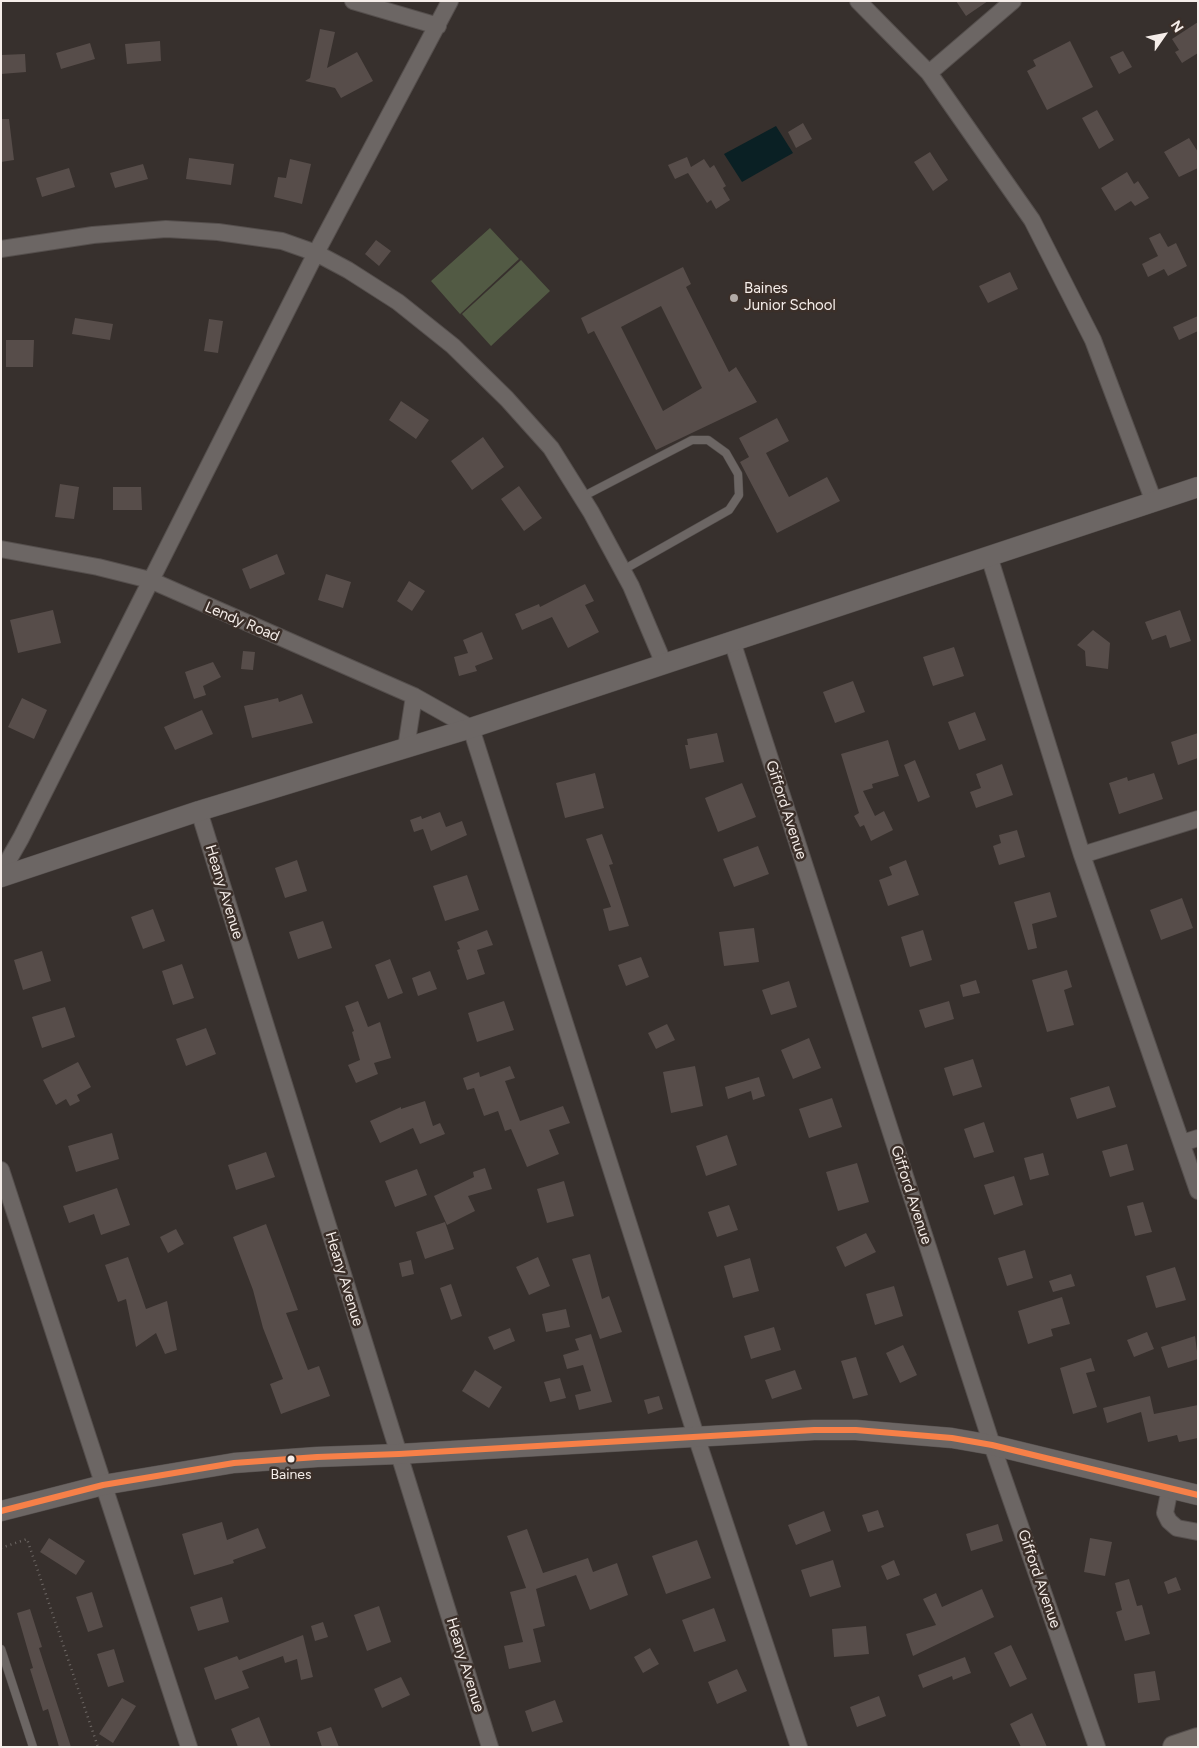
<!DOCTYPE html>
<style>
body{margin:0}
#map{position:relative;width:1199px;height:1748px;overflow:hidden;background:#37302d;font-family:Figtree,sans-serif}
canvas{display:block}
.frame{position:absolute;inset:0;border:2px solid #f5ede9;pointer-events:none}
.north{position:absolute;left:1139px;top:10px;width:50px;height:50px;-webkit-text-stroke:4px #3b2f29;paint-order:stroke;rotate:57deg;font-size:14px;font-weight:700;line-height:20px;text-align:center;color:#f5ede9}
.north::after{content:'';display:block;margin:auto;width:18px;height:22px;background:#f5ede9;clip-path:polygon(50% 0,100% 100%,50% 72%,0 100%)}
</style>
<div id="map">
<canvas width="1199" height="1748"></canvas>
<div class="frame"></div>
<div class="north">N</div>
</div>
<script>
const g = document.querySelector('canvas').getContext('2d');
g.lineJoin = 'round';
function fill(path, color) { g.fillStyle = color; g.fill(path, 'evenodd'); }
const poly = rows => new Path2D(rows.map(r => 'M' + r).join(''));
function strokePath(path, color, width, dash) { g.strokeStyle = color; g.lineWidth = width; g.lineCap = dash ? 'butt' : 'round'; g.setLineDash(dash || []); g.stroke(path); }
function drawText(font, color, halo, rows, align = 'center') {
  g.font = font + ' Figtree,sans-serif'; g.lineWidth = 5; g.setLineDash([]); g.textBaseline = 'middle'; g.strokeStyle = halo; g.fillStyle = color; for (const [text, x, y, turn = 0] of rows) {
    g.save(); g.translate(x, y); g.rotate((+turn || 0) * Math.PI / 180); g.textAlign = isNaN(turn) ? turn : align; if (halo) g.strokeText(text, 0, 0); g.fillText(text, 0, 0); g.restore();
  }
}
fill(poly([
 [490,228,519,259,460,314,431,281],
 [521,260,550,291,491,346,462,314]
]), '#525a44');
fill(poly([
 [776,126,793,153,742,182,724,154]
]), '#0a2024');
fill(poly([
 [956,1,988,1,966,16],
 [1198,22,1198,53,1182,63,1175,52,1179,50,1172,39],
 [320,29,335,32,327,68,357,52,373,81,341,98,335,88,305,81,310,78],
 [160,41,161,61,127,64,125,44],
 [1070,41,1093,87,1047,110,1027,71,1036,66,1033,60],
 [90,43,95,59,61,69,56,53],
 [1123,51,1132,67,1119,74,1110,57],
 [25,54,26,72,1,74,1,55],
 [1097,110,1114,140,1099,149,1082,118],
 [1,119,9,119,14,160,1,162],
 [803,123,812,139,796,148,788,132],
 [1189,138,1198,152,1198,168,1179,177,1164,152],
 [930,152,948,180,933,191,914,162],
 [687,157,691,167,704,159,710,168,714,165,726,186,723,188,730,200,716,209,711,200,707,203,688,173,675,179,668,165],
 [189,158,234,164,231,185,186,179],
 [290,159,311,164,302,204,274,197,278,177,286,178],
 [143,164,148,179,115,188,110,173],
 [69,168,75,187,42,197,36,178],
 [1127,172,1134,184,1138,181,1149,198,1135,206,1131,201,1115,211,1101,188],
 [1160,233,1168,247,1176,243,1187,266,1168,276,1164,269,1148,277,1142,264,1158,256,1149,238],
 [376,240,391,251,379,266,365,254],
 [683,267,691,284,686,287,729,372,736,367,757,402,656,450,594,331,588,334,581,318],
 [661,306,702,388,663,411,621,327],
 [1010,272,1018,289,988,303,979,286],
 [1198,316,1198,331,1179,340,1173,327],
 [75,318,113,324,110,340,72,334],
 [209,319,223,321,218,353,204,351],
 [6,340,34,340,33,367,6,367],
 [401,401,429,420,416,439,389,420],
 [777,418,789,441,766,453,789,497,827,477,840,501,777,533,740,462,749,457,739,438],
 [483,437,504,467,472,490,451,461],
 [60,484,79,487,74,519,55,517],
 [519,486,542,518,524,531,501,499],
 [113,487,141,487,142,510,113,510],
 [277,554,285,574,250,589,242,569],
 [326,574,351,582,343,608,318,600],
 [409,581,425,591,412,611,397,601],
 [585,584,594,601,585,605,599,632,568,648,552,617,522,630,515,614,539,604,540,607],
 [53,610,61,643,18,653,10,620],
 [1180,610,1191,641,1170,648,1166,635,1152,640,1145,622],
 [1093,630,1110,643,1108,669,1086,666,1085,651,1077,645],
 [482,632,493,659,475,666,477,671,459,676,454,657,468,653,463,640],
 [954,647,964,676,933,686,923,657],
 [243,651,255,652,253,670,241,669],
 [213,662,221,677,203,686,206,695,194,699,185,672],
 [853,681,865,712,835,723,823,692],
 [302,694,313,723,252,738,244,706,278,698,279,702],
 [22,698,47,710,34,739,8,727],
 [202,710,213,734,175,750,164,727],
 [975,712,986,740,959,750,948,722],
 [717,733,724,762,690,769,685,745,688,745,687,739],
 [1198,733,1198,758,1178,765,1171,742],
 [888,740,899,776,872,784,873,788,863,791,875,816,884,811,893,830,871,841,864,825,860,827,854,816,859,813,841,754],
 [915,760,930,797,918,802,904,765],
 [1002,764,1013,795,976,808,970,792,981,788,976,774],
 [595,773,604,808,565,818,556,783],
 [1154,773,1163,799,1119,814,1109,783,1127,777,1128,781],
 [742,783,756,817,718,832,705,798],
 [440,812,446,827,462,821,467,835,431,851,423,829,414,832,410,820,421,816,422,819],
 [1017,830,1025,857,999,865,993,846,1001,843,999,835],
 [602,834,613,864,609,865,629,926,609,931,603,909,611,907,586,839],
 [758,846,769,874,734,887,723,859],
 [297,860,307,891,285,898,275,868],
 [906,860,919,895,888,906,879,880,892,875,889,867],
 [467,875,479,910,445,921,433,886],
 [1050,892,1057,917,1032,924,1037,948,1028,950,1014,902],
 [1182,898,1193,928,1161,940,1150,910],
 [153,909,165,941,143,949,131,917],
 [323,921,332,948,298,959,289,932],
 [754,928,759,962,724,966,719,932],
 [487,930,493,945,477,950,485,974,467,980,457,950,460,949,457,942],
 [923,930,932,960,910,967,901,937],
 [42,951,51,981,23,990,14,960],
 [641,957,649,977,626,986,618,965],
 [390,959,403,993,388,999,375,965],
 [182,964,194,998,173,1005,162,971],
 [1067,970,1072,987,1064,990,1074,1025,1047,1032,1032,980],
 [430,971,437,989,418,996,412,978],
 [976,980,980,993,963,997,960,985],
 [789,981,797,1007,771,1015,762,990],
 [358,1001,368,1027,380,1022,391,1058,374,1063,378,1074,356,1083,348,1065,360,1060,352,1032,354,1031,345,1006],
 [504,1001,514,1030,477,1042,468,1013],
 [949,1001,954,1019,925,1028,919,1010],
 [65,1007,75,1037,42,1048,32,1017],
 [667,1024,675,1040,656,1049,648,1033],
 [206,1028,216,1054,186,1066,176,1039],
 [809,1038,821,1068,793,1079,781,1050],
 [973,1059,982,1087,953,1096,944,1068],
 [78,1062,91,1087,77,1095,80,1101,70,1106,66,1099,56,1105,43,1080],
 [510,1066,515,1078,505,1081,520,1121,563,1106,570,1123,549,1130,559,1154,527,1167,511,1129,505,1131,498,1111,484,1116,474,1088,467,1090,463,1078,479,1072,480,1077],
 [695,1066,703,1106,671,1113,663,1072],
 [759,1077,765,1096,753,1100,751,1091,728,1099,725,1087],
 [1109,1086,1116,1107,1077,1119,1070,1098],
 [832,1098,842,1127,809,1138,799,1109],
 [425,1101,433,1126,440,1123,445,1134,420,1144,413,1128,380,1143,370,1121,401,1107,401,1109],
 [984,1122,994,1152,974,1158,964,1129],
 [112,1133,119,1159,76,1172,68,1146],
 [727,1135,737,1165,706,1176,696,1146],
 [1127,1144,1134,1170,1110,1177,1102,1151],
 [266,1152,275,1177,236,1190,228,1165],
 [1043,1153,1049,1175,1030,1180,1024,1158],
 [857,1163,869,1202,838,1211,826,1172],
 [485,1168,492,1189,468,1196,475,1211,447,1225,434,1196,474,1177,473,1172],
 [417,1169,427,1195,395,1207,385,1181],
 [1014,1176,1023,1205,994,1215,984,1185],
 [564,1181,574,1216,547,1223,537,1189],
 [117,1188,130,1225,101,1235,94,1214,69,1223,63,1206],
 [1143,1202,1152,1232,1135,1236,1127,1206],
 [729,1205,738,1230,717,1237,708,1212],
 [445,1222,454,1249,425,1259,416,1232],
 [266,1224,298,1310,286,1313,308,1370,319,1366,330,1396,281,1414,270,1384,283,1379,263,1328,253,1290,233,1237],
 [176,1229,184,1244,168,1253,160,1237],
 [866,1233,876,1252,845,1267,836,1247],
 [1025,1250,1033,1278,1007,1286,998,1258],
 [590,1254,602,1299,609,1296,622,1332,600,1339,572,1259],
 [128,1257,146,1309,167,1301,177,1350,165,1354,156,1333,136,1347,126,1299,118,1302,105,1265],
 [538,1257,550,1286,529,1295,516,1267],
 [750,1258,759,1291,733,1298,724,1266],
 [411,1260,414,1274,402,1277,399,1263],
 [1175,1267,1186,1300,1156,1308,1146,1276],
 [1071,1274,1075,1286,1053,1292,1049,1281],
 [451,1284,462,1316,451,1320,440,1288],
 [894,1286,903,1316,875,1325,866,1294],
 [1062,1297,1070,1324,1051,1329,1053,1336,1028,1344,1018,1311],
 [566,1309,570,1327,546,1332,542,1314],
 [774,1327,781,1350,751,1359,744,1336],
 [510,1328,515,1341,494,1350,488,1337],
 [1147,1332,1154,1349,1134,1357,1127,1340],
 [591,1334,612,1402,579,1410,575,1395,591,1391,583,1365,567,1369,563,1355,579,1350,575,1339],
 [1195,1336,1198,1359,1168,1368,1161,1347],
 [903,1345,917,1375,900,1383,886,1353],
 [856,1357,868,1395,853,1399,841,1361],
 [1091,1358,1095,1371,1086,1373,1097,1407,1073,1414,1060,1368],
 [475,1370,502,1387,489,1408,462,1391],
 [795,1370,802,1389,772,1399,765,1380],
 [560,1378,566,1398,550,1402,544,1382],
 [659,1396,663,1409,648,1414,644,1400],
 [1150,1396,1154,1414,1198,1405,1198,1438,1179,1442,1177,1435,1148,1442,1141,1412,1107,1423,1103,1408],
 [878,1510,884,1527,868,1532,862,1515],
 [824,1511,831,1531,796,1545,788,1525],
 [222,1522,227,1540,258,1528,266,1548,233,1560,234,1563,194,1575,182,1534],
 [998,1524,1003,1541,971,1551,966,1534],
 [527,1529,543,1573,588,1558,593,1572,617,1563,628,1595,590,1610,576,1575,536,1589,545,1626,533,1629,541,1662,509,1669,504,1646,523,1642,510,1592,526,1588,507,1536],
 [49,1538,85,1561,76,1575,40,1552],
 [1090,1538,1112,1542,1105,1576,1084,1572],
 [697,1540,711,1578,666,1594,652,1556],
 [833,1560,841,1587,810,1597,801,1570],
 [894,1560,900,1575,887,1580,881,1566],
 [1176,1577,1181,1590,1168,1594,1164,1582],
 [1129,1579,1137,1606,1142,1605,1150,1634,1125,1641,1116,1612,1122,1610,1115,1583],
 [982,1589,994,1617,913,1656,906,1634,936,1625,923,1599,936,1593,942,1607],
 [92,1592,103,1627,88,1632,76,1597],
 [222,1597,229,1622,198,1631,190,1607],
 [379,1606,391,1642,367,1651,354,1615],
 [714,1608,726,1641,694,1652,682,1620],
 [30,1609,42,1647,39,1648,71,1747,59,1747,48,1709,43,1711,30,1669,33,1668,17,1613],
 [323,1622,328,1637,315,1641,311,1626],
 [866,1626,869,1654,834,1657,832,1629],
 [303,1635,313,1677,301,1680,297,1659,285,1663,283,1656,242,1671,249,1688,215,1700,204,1668,237,1656,239,1660],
 [1011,1645,1027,1679,1010,1687,994,1653],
 [650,1648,659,1664,643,1673,634,1657],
 [114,1649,124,1682,108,1687,97,1654],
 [965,1657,971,1673,953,1680,952,1676,923,1688,918,1675],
 [737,1669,747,1691,717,1704,708,1682],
 [1155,1671,1160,1700,1138,1703,1134,1674],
 [401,1677,410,1695,382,1708,374,1689],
 [879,1696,886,1716,857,1727,850,1707],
 [122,1698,136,1706,113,1743,99,1734],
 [555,1700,563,1722,532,1732,525,1711],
 [1032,1713,1047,1747,1021,1747,1010,1724],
 [259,1717,271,1747,238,1747,231,1729],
 [331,1727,339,1747,322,1747,317,1732]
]), '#574d4a');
const service = poly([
 [582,497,692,440,708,440,726,453,738,474,739,495,729,510,623,570],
 [1,1649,33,1747]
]);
const minor = poly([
 [353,1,438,26],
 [858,1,929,73,1032,220,1093,340,1154,502],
 [929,73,1013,1],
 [1,249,93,235,166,229,218,232,282,241,316,253,348,270,398,302,453,346,507,399,551,448,591,512,631,586,664,664],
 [1,549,98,567,150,580,414,696,471,728,696,1436,799,1747],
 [989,556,1082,855,1198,1191],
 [732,641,992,1445,1097,1747],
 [406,748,414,696],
 [199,811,490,1747],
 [1082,855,1198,819],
 [1,873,21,838,316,253,450,1],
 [1182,1143,1198,1138],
 [1,1170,189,1747],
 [1170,1488,1165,1513,1169,1521,1177,1528,1198,1532]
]);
const tertiary = poly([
 [1,877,199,811,471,728,1198,487],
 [1,1511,103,1485,234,1463,317,1457,399,1454,814,1430,856,1430,952,1438,992,1445,1198,1495]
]);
const secondary = poly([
 [1174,1747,1198,1739]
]);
strokePath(service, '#554f4d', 9);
strokePath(minor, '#554f4d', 18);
strokePath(tertiary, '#554f4d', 21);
strokePath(secondary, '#554f4d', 24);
strokePath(poly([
 [1,1548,27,1539,98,1747]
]), '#6d6764', 2.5, [1, 4]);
strokePath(service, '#6c6664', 8);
strokePath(minor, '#6c6664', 16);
strokePath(tertiary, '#6c6664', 20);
strokePath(secondary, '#706964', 22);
strokePath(poly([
 [1,1511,103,1485,234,1463,317,1457,399,1454,814,1430,856,1430,952,1438,992,1445,1198,1495]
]), '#f78048', 6);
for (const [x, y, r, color] of [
 [734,298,5,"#b2aba7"],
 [291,1459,4.5,"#f5ede9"]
]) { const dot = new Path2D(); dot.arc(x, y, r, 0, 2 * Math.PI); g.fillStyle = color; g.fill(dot); strokePath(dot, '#3b2f29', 2); }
drawText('14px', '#f5ede9', '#3b2f29', [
 ["Baines",291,1475]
]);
drawText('15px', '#f5ede9', '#3b2f29', [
 ["Baines",744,289],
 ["Junior School",744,306]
], 'left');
drawText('15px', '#f5ede9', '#3b2f29', [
 ["Lendy Road",242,622,23],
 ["Gifford Avenue",786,810,72],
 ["Heany Avenue",224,892,73],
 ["Gifford Avenue",911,1195,72],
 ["Heany Avenue",344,1279,73],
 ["Gifford Avenue",1039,1579,71],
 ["Heany Avenue",465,1665,73]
]);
</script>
